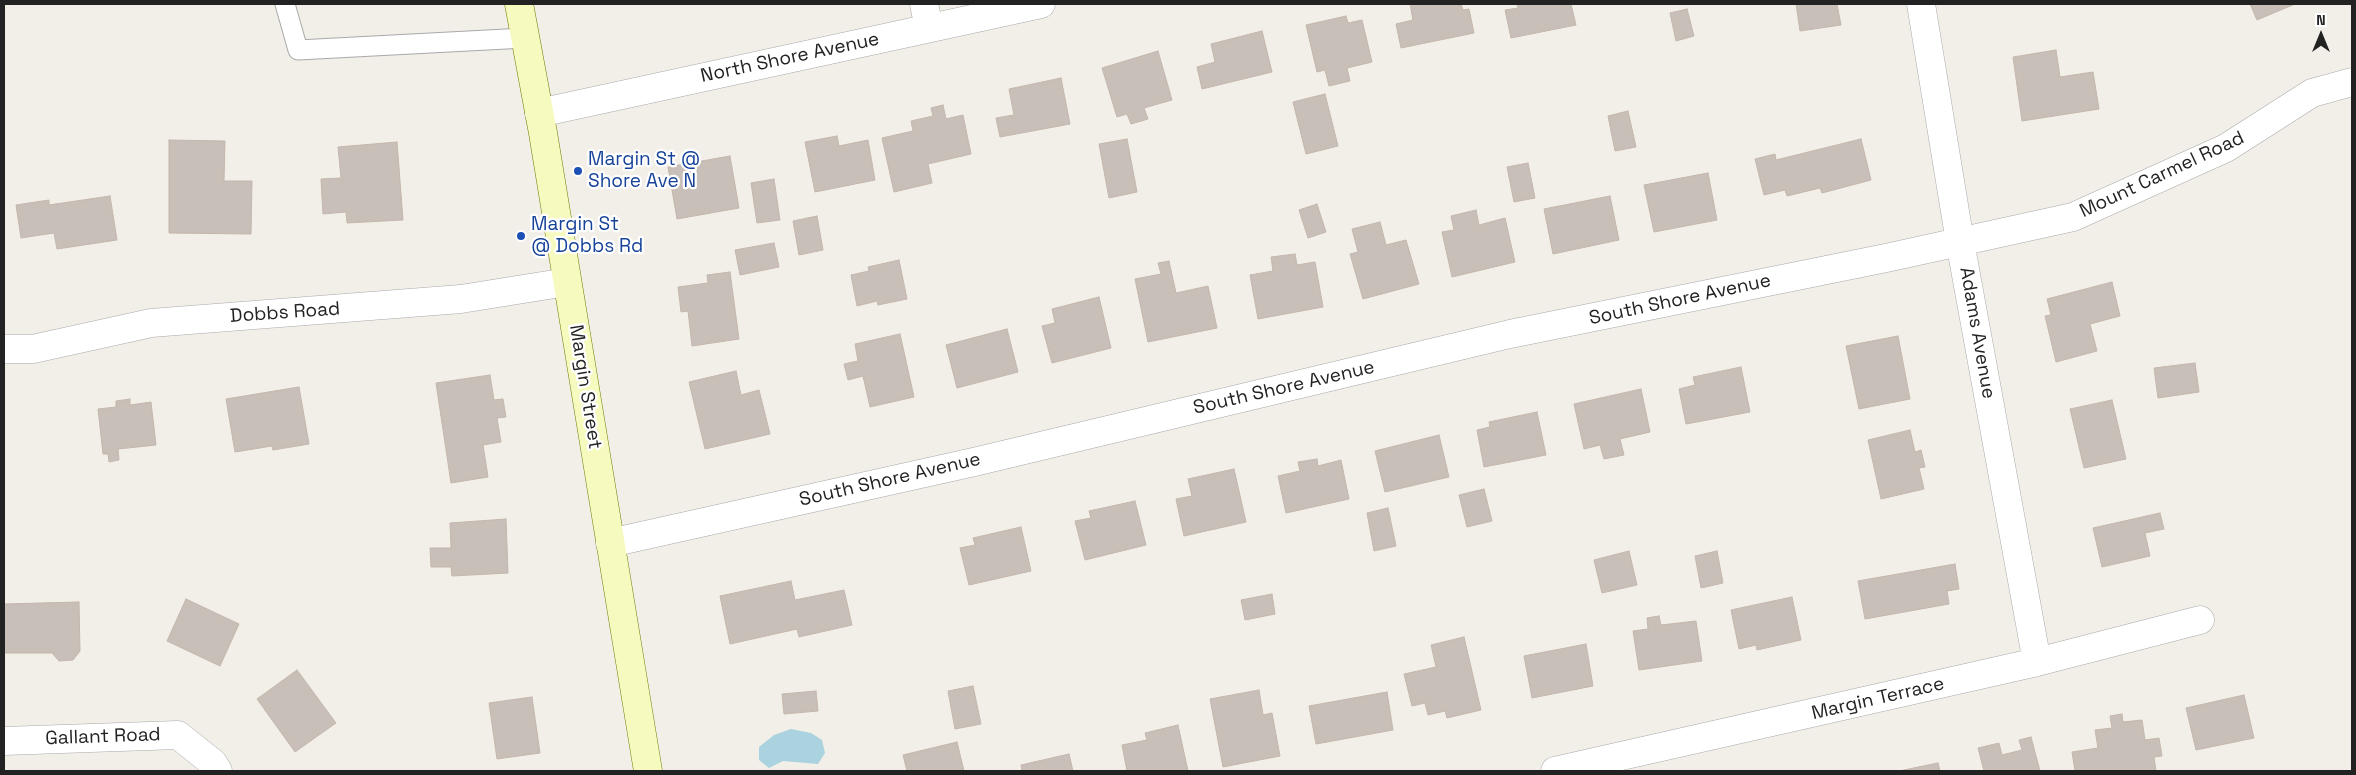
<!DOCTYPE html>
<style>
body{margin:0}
#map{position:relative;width:2356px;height:775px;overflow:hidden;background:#f2efe9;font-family:"Space Grotesk",sans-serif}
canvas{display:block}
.frame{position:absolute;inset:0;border:5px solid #222;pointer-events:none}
.north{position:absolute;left:2296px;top:10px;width:50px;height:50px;-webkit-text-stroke:4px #fff;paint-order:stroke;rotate:0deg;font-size:14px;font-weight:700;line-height:20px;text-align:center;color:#222}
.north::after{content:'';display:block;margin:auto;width:18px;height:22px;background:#222;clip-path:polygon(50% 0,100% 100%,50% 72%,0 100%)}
</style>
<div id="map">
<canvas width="2356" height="775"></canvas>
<div class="frame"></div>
<div class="north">N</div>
</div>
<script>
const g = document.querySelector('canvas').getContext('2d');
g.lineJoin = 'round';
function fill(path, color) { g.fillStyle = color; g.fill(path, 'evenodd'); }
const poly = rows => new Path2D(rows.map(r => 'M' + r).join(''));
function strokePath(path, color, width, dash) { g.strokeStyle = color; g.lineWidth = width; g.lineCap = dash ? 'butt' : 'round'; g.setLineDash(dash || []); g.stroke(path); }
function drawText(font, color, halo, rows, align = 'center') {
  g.font = font + ' "Space Grotesk",sans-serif'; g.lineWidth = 4.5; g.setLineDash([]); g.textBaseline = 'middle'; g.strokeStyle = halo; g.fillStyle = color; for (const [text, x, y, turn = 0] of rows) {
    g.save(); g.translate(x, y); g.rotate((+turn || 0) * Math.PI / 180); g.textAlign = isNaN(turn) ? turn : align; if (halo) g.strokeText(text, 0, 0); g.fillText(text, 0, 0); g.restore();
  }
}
fill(poly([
 [791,729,811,733,822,740,825,753,818,764,783,761,769,768,759,760,759,747,774,735]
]), '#aad3df');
const building = poly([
 [1410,4,1461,4,1463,10,1469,9,1474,33,1401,48,1396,24,1413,20,1410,4],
 [1517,4,1571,4,1576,25,1511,38,1505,10,1518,8,1517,4],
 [1796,4,1837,4,1841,25,1800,31,1796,4],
 [2250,4,2295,4,2257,20,2250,4],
 [1687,9,1694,36,1676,41,1670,13,1687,9],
 [1346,16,1348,23,1362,20,1372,62,1347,68,1350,81,1329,86,1325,70,1317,72,1306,25,1346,16],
 [1262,31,1272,72,1202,89,1197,67,1215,62,1211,44,1262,31],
 [2056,50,2060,77,2093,72,2099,109,2022,121,2013,57,2056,50],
 [1158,51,1172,100,1144,108,1148,119,1131,124,1127,114,1117,117,1102,68,1158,51],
 [1061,78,1070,124,1000,137,996,118,1014,115,1009,89,1061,78],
 [1325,94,1338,146,1306,154,1293,102,1325,94],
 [943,105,946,119,963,115,971,154,928,164,932,183,894,192,882,138,913,131,911,121,933,116,931,108,943,105],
 [1628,111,1636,147,1615,151,1608,116,1628,111],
 [837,136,839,146,868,140,875,180,815,192,805,142,837,136],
 [1127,139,1137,192,1109,198,1099,144,1127,139],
 [1861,139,1871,180,1822,193,1820,188,1787,196,1785,190,1764,195,1755,159,1775,154,1776,160,1861,139],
 [169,140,225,141,224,181,252,181,251,234,169,233,169,140],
 [397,142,403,220,347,223,346,212,323,214,321,179,341,178,338,147,397,142],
 [730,156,739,208,677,219,668,167,730,156],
 [1528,163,1535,198,1514,202,1507,167,1528,163],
 [1708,173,1717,220,1654,232,1644,185,1708,173],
 [774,179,780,220,757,223,751,183,774,179],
 [110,196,117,240,57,249,54,233,21,238,16,205,49,200,49,205,110,196],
 [1610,196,1619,240,1553,254,1544,209,1610,196],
 [1317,204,1326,232,1308,238,1299,210,1317,204],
 [1476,210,1479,225,1505,218,1515,262,1452,277,1442,232,1454,230,1451,216,1476,210],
 [817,216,823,250,799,255,793,221,817,216],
 [1380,222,1386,245,1406,240,1419,284,1363,299,1350,254,1358,252,1352,229,1380,222],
 [774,243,779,267,740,275,735,250,774,243],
 [1295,254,1297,265,1315,262,1323,307,1258,319,1250,275,1273,271,1271,257,1295,254],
 [899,260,907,299,878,305,877,301,857,306,851,275,869,271,868,267,899,260],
 [1169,261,1176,293,1208,286,1217,328,1148,342,1135,279,1161,274,1158,263,1169,261],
 [730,272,739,339,692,346,688,311,681,312,678,287,708,283,707,275,730,272],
 [2112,282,2120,316,2090,324,2097,351,2056,362,2045,316,2051,315,2047,299,2112,282],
 [1099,297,1111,348,1052,363,1042,326,1055,323,1052,309,1099,297],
 [1007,329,1018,372,957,388,946,345,1007,329],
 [900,334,914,397,870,407,863,376,848,380,844,364,858,361,855,344,900,334],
 [1898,336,1910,399,1859,409,1846,346,1898,336],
 [2195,363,2199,392,2158,398,2154,368,2195,363],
 [1741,367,1750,412,1686,424,1679,389,1695,385,1693,377,1741,367],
 [736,371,741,395,759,390,770,434,705,449,689,382,736,371],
 [490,375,494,400,503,399,506,417,497,418,501,442,483,445,488,477,451,483,436,383,490,375],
 [299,387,309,444,273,450,272,446,235,452,226,399,299,387],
 [1641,389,1650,432,1620,439,1624,455,1604,459,1600,445,1584,449,1574,404,1641,389],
 [130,399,130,405,151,402,156,445,118,449,119,460,109,462,108,454,103,454,98,409,116,407,116,401,130,399],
 [2112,400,2126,459,2084,468,2070,409,2112,400],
 [1537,412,1546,455,1484,467,1477,430,1490,427,1489,422,1537,412],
 [1910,430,1915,452,1921,450,1925,467,1919,468,1924,489,1881,499,1868,440,1910,430],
 [1439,435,1449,477,1385,492,1375,451,1439,435],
 [1317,459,1318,466,1341,460,1349,499,1286,513,1278,476,1300,471,1298,462,1317,459],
 [1234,469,1246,522,1184,536,1176,499,1192,496,1188,479,1234,469],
 [1484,489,1492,521,1467,527,1459,495,1484,489],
 [1135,501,1146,545,1085,560,1075,521,1091,518,1089,511,1135,501],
 [1388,508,1396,546,1374,551,1367,513,1388,508],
 [2160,513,2164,529,2145,533,2150,556,2102,567,2093,528,2160,513],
 [506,519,508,573,452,576,451,567,431,567,430,548,451,548,450,523,506,519],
 [1021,527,1031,571,969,585,960,548,975,545,973,538,1021,527],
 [1629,551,1637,585,1602,593,1594,560,1629,551],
 [1717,551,1723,583,1701,588,1695,556,1717,551],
 [1955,564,1959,589,1947,591,1949,604,1865,619,1858,581,1955,564],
 [791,581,795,600,844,590,852,625,799,637,797,629,730,644,720,596,791,581],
 [1272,594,1275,614,1245,620,1241,600,1272,594],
 [1792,597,1801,640,1757,650,1756,645,1739,649,1731,610,1792,597],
 [186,599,239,624,220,666,167,641,186,599],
 [79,602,80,651,73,660,59,661,52,653,4,653,4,604,79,602],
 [1659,616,1661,625,1696,621,1702,661,1639,670,1633,631,1648,629,1647,618,1659,616],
 [1464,637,1481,710,1447,718,1445,711,1428,715,1425,703,1412,706,1404,674,1436,667,1431,645,1464,637],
 [1586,644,1593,686,1532,698,1524,656,1586,644],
 [297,670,336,723,295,752,257,699,297,670],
 [973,686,981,724,955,729,948,691,973,686],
 [1259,690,1263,715,1272,713,1280,756,1223,767,1210,699,1259,690],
 [816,691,818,711,784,714,782,694,816,691],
 [1387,692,1393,730,1316,744,1309,706,1387,692],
 [2244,695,2254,738,2196,750,2186,708,2244,695],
 [532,697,540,753,497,759,489,703,532,697],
 [2122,714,2123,722,2142,720,2145,740,2159,738,2162,756,2154,757,2156,771,2075,771,2072,752,2098,748,2095,730,2112,728,2110,716,2122,714],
 [1178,725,1188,771,1127,771,1122,745,1147,740,1145,733,1178,725],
 [2031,737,2040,771,1984,771,1978,748,1999,743,2002,755,2022,750,2019,740,2031,737],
 [957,742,964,771,907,771,903,755,957,742],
 [1069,754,1073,771,1022,771,1021,765,1069,754],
 [1938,763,1940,771,1899,771,1938,763]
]);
fill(building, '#c7bfb8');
strokePath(building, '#c4b6ab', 1);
const service = poly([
 [285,4,298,50,525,38]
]);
const minor = poly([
 [924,4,929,28],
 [1921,4,1960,242,2037,662],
 [539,113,1041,4],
 [4,349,33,349,151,323,461,299,567,282],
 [610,543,974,462,1510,334,1886,258,2073,217,2226,148,2312,93,2352,82],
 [4,741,178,735,213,763,218,771],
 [1555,771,2037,662,2200,620]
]);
const secondary = poly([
 [519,4,543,133,648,771]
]);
strokePath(service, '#a9a9a9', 21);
strokePath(minor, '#a9a9a9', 29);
strokePath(secondary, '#707d05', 29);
strokePath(service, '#fff', 19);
strokePath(minor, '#fff', 28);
strokePath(secondary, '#f7fabf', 28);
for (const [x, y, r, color] of [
 [578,171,5,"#1a4fb4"],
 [521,236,5,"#1a4fb4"]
]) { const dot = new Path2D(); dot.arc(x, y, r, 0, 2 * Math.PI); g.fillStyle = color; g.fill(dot); strokePath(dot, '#fff', 2); }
drawText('19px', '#222', '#fff', [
 ["North Shore Avenue",790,58,-12],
 ["Mount Carmel Road",2162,175,-25],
 ["South Shore Avenue",1680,300,-12],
 ["Dobbs Road",285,313,-4],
 ["Adams Avenue",1977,333,80],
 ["Margin Street",585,387,81],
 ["South Shore Avenue",1284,388,-13],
 ["South Shore Avenue",890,480,-13],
 ["Margin Terrace",1878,699,-13],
 ["Gallant Road",103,737,-2]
]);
drawText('19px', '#164399', '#fff', [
 ["Margin St @",588,160],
 ["Shore Ave N",588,182],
 ["Margin St",531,225],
 ["@ Dobbs Rd",531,247]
], 'left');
</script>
